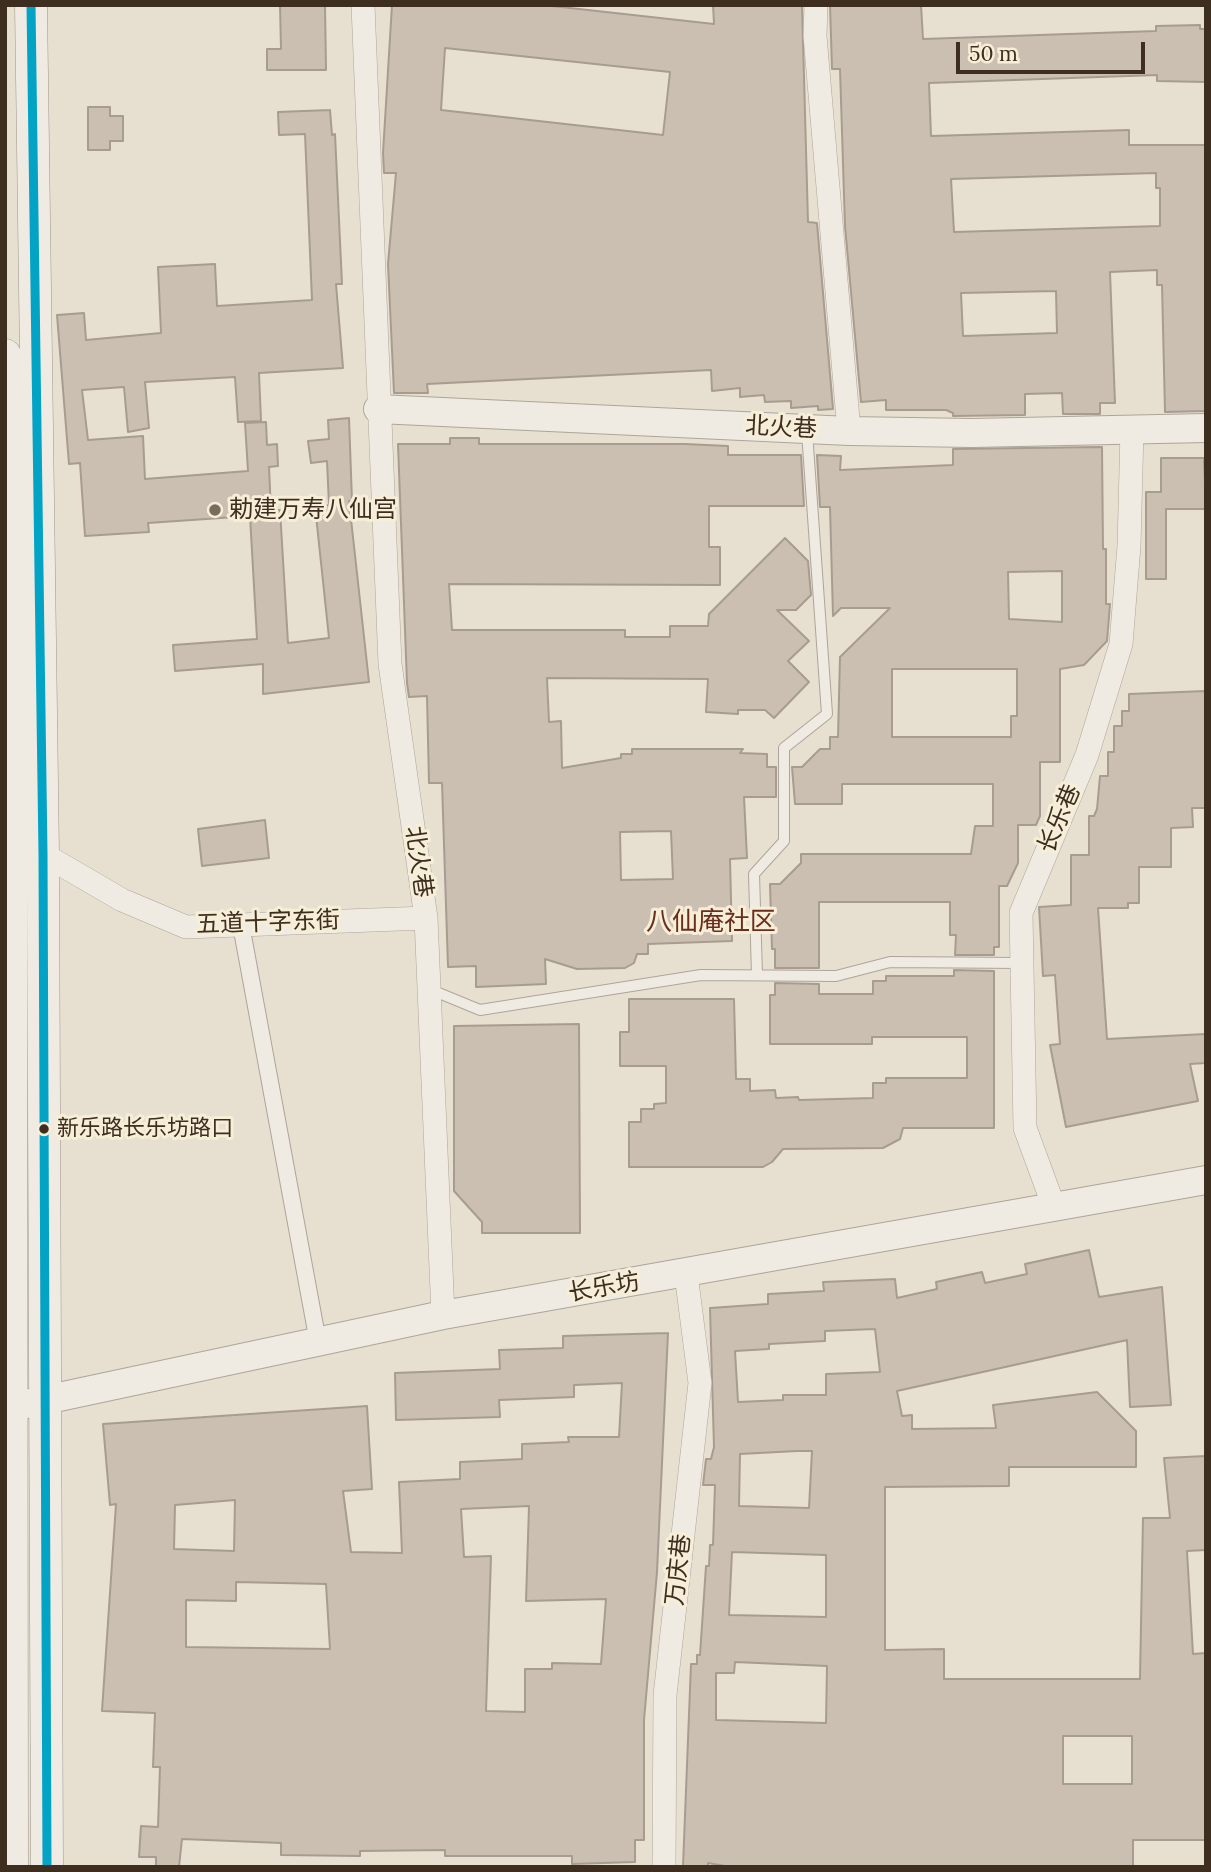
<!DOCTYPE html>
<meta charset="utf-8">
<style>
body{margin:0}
#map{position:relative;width:1211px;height:1872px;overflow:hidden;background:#e7e0d1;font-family:Lora,serif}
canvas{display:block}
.frame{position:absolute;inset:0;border:7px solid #3d2e20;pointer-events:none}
.scale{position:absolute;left:956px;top:42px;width:189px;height:32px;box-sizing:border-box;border:4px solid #3d2e20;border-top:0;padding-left:9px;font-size:21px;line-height:24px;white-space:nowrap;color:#3d2e20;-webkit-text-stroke:5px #f7eed8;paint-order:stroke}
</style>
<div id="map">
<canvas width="1211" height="1872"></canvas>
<div class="frame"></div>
<div class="scale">50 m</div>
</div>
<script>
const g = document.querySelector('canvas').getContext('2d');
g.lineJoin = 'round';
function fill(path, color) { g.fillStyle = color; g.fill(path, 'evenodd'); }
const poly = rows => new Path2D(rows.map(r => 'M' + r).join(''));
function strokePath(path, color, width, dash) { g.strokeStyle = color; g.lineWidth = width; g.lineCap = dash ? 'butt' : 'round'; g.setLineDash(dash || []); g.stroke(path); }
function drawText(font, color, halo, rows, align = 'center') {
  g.font = font + ' Lora,"Noto Sans SC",serif'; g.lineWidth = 6; g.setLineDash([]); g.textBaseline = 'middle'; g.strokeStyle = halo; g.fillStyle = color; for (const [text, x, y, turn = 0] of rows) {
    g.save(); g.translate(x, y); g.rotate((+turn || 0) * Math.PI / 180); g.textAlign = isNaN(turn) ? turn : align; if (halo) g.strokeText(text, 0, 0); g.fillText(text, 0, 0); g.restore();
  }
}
const building = poly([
 [280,5,325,5,326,70,267,70,267,49,281,49,280,5],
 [392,5,543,5,714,24,713,5,802,5,808,222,817,223,833,409,818,410,818,406,791,408,791,401,765,402,764,395,740,397,740,388,712,391,711,370,427,384,428,393,394,393,388,264,396,173,384,173,383,153,392,5],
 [445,48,670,72,663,135,441,110,445,48],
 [830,5,921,5,923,39,1156,31,1156,26,1200,25,1200,29,1206,29,1206,82,1157,81,1157,75,929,83,931,136,1129,130,1129,145,1206,145,1206,411,1165,412,1162,285,1157,285,1157,270,1110,272,1115,403,1100,403,1100,414,1063,414,1062,393,1025,394,1025,415,953,416,953,413,946,410,886,410,886,400,861,402,845,226,840,69,832,69,830,5],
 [1156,173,1156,188,1160,188,1160,226,954,232,951,179,1156,173],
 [1056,291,1057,333,963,336,961,293,1056,291],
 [88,107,110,107,110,116,123,116,123,141,110,141,110,150,88,150,88,107],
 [330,110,332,135,335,134,342,284,336,284,343,368,259,373,261,421,238,422,235,377,145,382,149,428,128,432,124,387,82,390,88,440,143,436,145,479,248,471,245,423,266,422,267,445,277,444,278,466,269,467,271,511,280,510,288,643,329,638,315,506,329,505,327,461,311,463,308,441,329,439,328,420,349,418,352,501,349,501,369,682,263,694,263,664,175,671,173,645,257,639,250,516,148,523,149,532,85,536,80,463,69,464,57,315,84,313,86,340,161,333,158,267,215,264,217,306,312,300,305,134,279,135,278,112,330,110],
 [450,438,479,438,479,444,685,444,728,446,728,455,801,455,804,506,709,506,709,547,720,547,720,585,449,584,452,630,625,630,625,637,670,637,670,626,708,626,709,614,785,538,808,561,811,595,796,610,777,610,809,641,788,661,809,682,774,718,765,710,738,710,738,714,706,712,708,679,547,678,549,722,561,721,562,768,621,758,621,754,632,754,632,749,743,749,740,753,767,754,767,767,776,767,776,797,744,797,747,858,730,859,732,941,648,944,648,954,637,954,634,963,625,968,577,969,545,959,546,984,476,987,476,966,448,967,442,783,429,783,427,696,409,697,407,683,398,444,450,444,450,438],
 [671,831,673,879,621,880,620,832,671,831],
 [1102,447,1103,549,1106,549,1106,604,1110,604,1107,641,1084,665,1060,669,1060,762,1040,762,1040,816,1036,825,1018,825,1018,863,1007,886,999,886,999,947,994,947,994,955,955,955,956,935,950,935,950,902,819,902,819,968,775,968,775,949,772,949,770,884,780,884,801,863,801,854,971,854,975,826,993,826,993,784,842,784,842,804,795,804,792,767,802,767,820,749,830,749,830,737,838,737,840,657,890,608,841,608,833,616,830,507,820,507,817,455,841,456,840,470,953,465,953,449,1102,447],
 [1062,571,1062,622,1009,619,1008,572,1062,571],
 [892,669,1017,669,1017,716,1011,716,1011,737,892,737,892,669],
 [1161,458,1204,458,1206,509,1166,509,1166,579,1146,579,1146,492,1161,492,1161,458],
 [1206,691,1206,808,1192,808,1193,827,1171,828,1171,867,1139,867,1139,903,1128,903,1128,908,1098,908,1107,1039,1206,1034,1206,1063,1190,1064,1198,1101,1066,1127,1050,1045,1060,1044,1055,975,1043,976,1039,907,1071,905,1071,855,1089,855,1089,816,1094,816,1097,809,1100,776,1108,776,1108,752,1114,752,1114,726,1122,726,1122,711,1129,711,1129,694,1206,691],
 [265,820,269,858,202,866,198,829,265,820],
 [954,970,994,971,994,1128,903,1128,900,1139,883,1148,783,1149,772,1162,763,1167,629,1167,629,1122,641,1122,641,1109,654,1109,654,1104,666,1103,666,1066,620,1066,620,1032,629,1032,629,999,734,999,736,1079,750,1079,750,1091,775,1090,776,1098,798,1097,799,1100,873,1098,873,1083,886,1083,886,1078,967,1078,967,1037,872,1037,872,1044,770,1044,770,995,775,995,775,983,819,984,819,994,873,994,873,981,886,981,886,976,954,976,954,970],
 [579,1024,580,1233,482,1233,482,1222,454,1191,454,1026,579,1024],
 [1089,1250,1099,1297,1162,1287,1171,1405,1130,1407,1127,1340,897,1391,902,1416,912,1415,912,1429,996,1428,993,1405,1097,1392,1136,1431,1136,1467,1009,1467,1009,1486,885,1487,885,1650,944,1649,944,1679,1140,1679,1143,1518,1170,1518,1164,1458,1206,1456,1206,1550,1187,1551,1193,1654,1206,1653,1206,1840,1133,1840,1133,1867,731,1867,708,1863,708,1867,683,1866,691,1664,697,1664,697,1655,700,1655,706,1566,709,1566,710,1545,713,1545,715,1485,703,1485,706,1459,711,1459,714,1447,710,1308,768,1304,768,1294,824,1291,823,1282,895,1279,897,1298,937,1289,936,1282,982,1272,985,1283,1027,1274,1025,1264,1089,1250],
 [875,1329,880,1372,826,1374,826,1395,783,1395,783,1400,738,1402,735,1351,769,1349,769,1344,825,1341,825,1331,875,1329],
 [797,1451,812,1451,809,1508,739,1506,740,1454,797,1451],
 [732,1552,826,1555,826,1617,729,1615,732,1552],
 [735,1662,827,1666,826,1723,716,1720,716,1673,734,1673,735,1662],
 [1063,1736,1132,1736,1132,1784,1063,1784,1063,1736],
 [668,1333,657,1572,644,1720,644,1840,635,1840,635,1862,572,1864,572,1856,445,1856,445,1850,360,1851,360,1856,281,1855,281,1843,182,1839,179,1867,156,1867,156,1857,139,1857,141,1826,158,1827,160,1767,153,1767,155,1713,102,1711,116,1504,110,1505,103,1424,367,1406,372,1489,343,1491,351,1552,402,1553,399,1482,460,1479,460,1462,522,1459,522,1444,569,1442,568,1437,619,1437,622,1383,574,1385,574,1397,499,1400,500,1417,396,1420,395,1373,500,1369,499,1350,563,1348,563,1336,668,1333],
 [235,1500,234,1551,174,1549,175,1505,235,1500],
 [529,1506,526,1601,606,1599,601,1664,552,1663,552,1669,525,1669,525,1712,486,1711,491,1556,464,1557,461,1509,529,1506],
 [236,1582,326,1584,330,1649,186,1647,186,1600,236,1601,236,1582]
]);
fill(building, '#cbbfb2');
strokePath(building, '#a89c90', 2);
const service = poly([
 [757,975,754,874,784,841,784,748,827,714,807,432],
 [429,989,480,1010,701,975,836,976,890,962,1022,963]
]);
const pedestrian = poly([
 [241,925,318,1342]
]);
const minor = poly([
 [363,5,390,664,426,918,443,1315],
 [816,5,815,36,849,431],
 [43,854,122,900,186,927,426,918],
 [1054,1207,1025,1128,1021,913,1087,755,1121,644,1129,546,1132,430],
 [664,1867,665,1695,700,1383,686,1274]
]);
const tertiary = poly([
 [378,409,849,431,972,433,1206,428],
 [26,1404,443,1315,1206,1180]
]);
const secondary = poly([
 [31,5,43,854,47,1867],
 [5,355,11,714,12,1867]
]);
strokePath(service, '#ada599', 12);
strokePath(pedestrian, '#ada599', 18);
strokePath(minor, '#ada599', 24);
strokePath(tertiary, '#ada599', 30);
strokePath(secondary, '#9c958a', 33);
strokePath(service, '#efebe3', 10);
strokePath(pedestrian, '#efebe3', 16);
strokePath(minor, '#efebe3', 23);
strokePath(tertiary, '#efebe3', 28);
strokePath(secondary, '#efebe3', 32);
strokePath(poly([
 [31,5,43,854,47,1867]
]), '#03a3c5', 9);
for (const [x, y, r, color] of [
 [215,510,7,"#786c5e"],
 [44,1129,6,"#3d2e20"]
]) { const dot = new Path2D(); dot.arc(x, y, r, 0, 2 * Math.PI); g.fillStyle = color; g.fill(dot); strokePath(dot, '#f7eed8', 2.5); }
drawText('22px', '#3d2e20', '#f7eed8', [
 ["新乐路长乐坊路口",57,1129]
], 'left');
drawText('24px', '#3d2e20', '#f7eed8', [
 ["北火巷",781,428,3],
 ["长乐巷",1060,819,-67],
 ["北火巷",418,862,82],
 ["五道十字东街",268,923,-2],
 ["长乐坊",604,1288,-10],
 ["万庆巷",679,1570,-84]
]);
drawText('24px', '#3d2e20', '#f7eed8', [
 ["勅建万寿八仙宫",229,510]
], 'left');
drawText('26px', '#6b2e1e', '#f7eed8', [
 ["八仙庵社区",711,923]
]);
</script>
